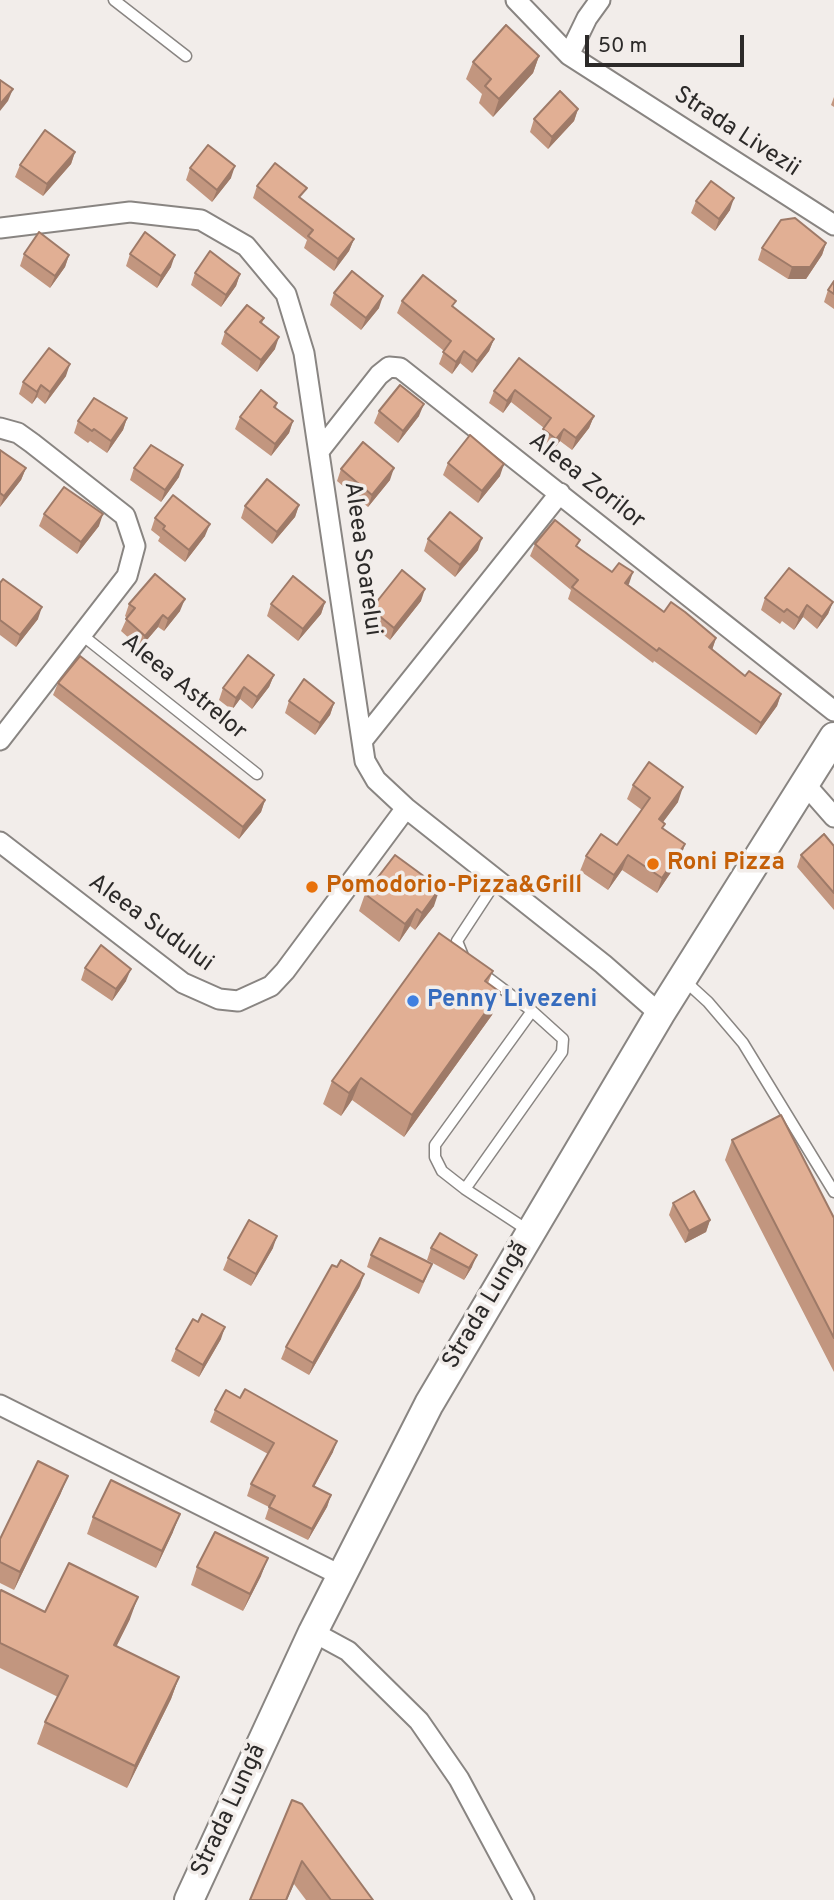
<!DOCTYPE html>
<meta charset="utf-8">
<style>
body{margin:0}
#map{position:relative;width:834px;height:1900px;overflow:hidden;background:#f2edea;font-family:Overpass,sans-serif}
canvas{display:block}
.scale{position:absolute;left:585px;top:35px;width:159px;height:32px;box-sizing:border-box;border:4px solid #2c2a29;border-top:0;padding-left:9px;font-size:21px;line-height:24px;white-space:nowrap;color:#2c2a29;-webkit-text-stroke:5px #f2edea;paint-order:stroke}
</style>
<div id="map">
<canvas width="834" height="1900"></canvas>
<div class="scale">50 m</div>
</div>
<script>
const g = document.querySelector('canvas').getContext('2d');
g.lineJoin = 'round';
const poly = rows => new Path2D(rows.map(r => 'M' + r).join(''));
function strokePath(path, color, width, dash) { g.strokeStyle = color; g.lineWidth = width; g.lineCap = dash ? 'butt' : 'round'; g.setLineDash(dash || []); g.stroke(path); }
function fill(path, color) { g.fillStyle = color; g.fill(path, 'evenodd'); }
function drawText(font, color, halo, rows, align = 'center') {
  g.font = font + ' Overpass,sans-serif'; g.lineWidth = 7; g.setLineDash([]); g.textBaseline = 'middle'; g.strokeStyle = halo; g.fillStyle = color; for (const [text, x, y, turn = 0] of rows) {
    g.save(); g.translate(x, y); g.rotate((+turn || 0) * Math.PI / 180); g.textAlign = isNaN(turn) ? turn : align; if (halo) g.strokeText(text, 0, 0); g.fillText(text, 0, 0); g.restore();
  }
}
const lane = poly([
 [114,0,186,56],
 [82,635,257,774],
 [463,956,457,941,497,880],
 [479,971,532,1011,563,1039,562,1052,465,1189,442,1171,435,1157,435,1145,532,1011],
 [685,981,708,1002,743,1043,834,1192],
 [465,1189,529,1231]
]);
const street = poly([
 [516,0,569,55,834,225],
 [569,55,587,18,600,0],
 [0,228,130,212,201,220,246,246,286,294,304,353,365,761,376,780,406,808,603,964,660,1014],
 [0,428,18,433,32,443,125,516,135,546,127,576,0,740],
 [320,450,379,375,389,367,400,368,834,711],
 [362,741,560,493],
 [805,784,834,817],
 [0,842,183,983,219,999,238,1001,271,986,285,971,406,808],
 [0,1405,342,1576],
 [313,1632,348,1651,419,1721,459,1779,524,1900]
]);
const secondary = poly([
 [189,1900,313,1632,429,1404,660,1014,834,737]
]);
strokePath(lane, '#898582', 13);
strokePath(street, '#898582', 23);
strokePath(secondary, '#898582', 32);
strokePath(lane, '#fff', 10);
strokePath(street, '#fff', 19);
strokePath(secondary, '#fff', 28);
fill(poly([
 [539,56,533,73,493,117,479,103,482,94,466,79,473,62],
 [834,97,834,107,831,105],
 [578,109,574,121,548,149,530,132,534,119],
 [75,152,71,164,43,196,15,177,20,165],
 [190,168,231,178,212,202,186,180],
 [257,186,302,200,354,239,349,251,334,271,304,248,307,240,253,198],
 [696,201,730,210,715,231,691,213],
 [826,243,822,255,806,279,788,279,758,260,762,248],
 [24,254,69,255,65,267,50,288,20,266],
 [130,254,171,267,157,288,126,266],
 [195,273,240,274,236,286,221,307,191,285],
 [834,281,834,309,824,302,828,290],
 [334,293,379,308,361,330,330,305],
 [402,301,453,308,494,339,489,351,472,373,460,363,452,374,439,364,444,351,397,313],
 [264,318,262,323,275,349,257,372,221,344,225,332],
 [519,358,594,416,589,428,572,450,560,441,552,451,539,441,544,428,511,402,503,413,489,403,494,391],
 [66,376,45,404,37,397,32,404,19,394,23,382],
 [277,403,276,408,293,421,289,433,271,456,235,429,240,417],
 [379,411,419,416,398,443,374,423],
 [127,418,123,430,107,453,90,441,88,443,74,433,78,421],
 [0,450,26,468,21,480,0,507],
 [448,463,500,476,478,503,443,475],
 [134,468,179,477,161,502,130,480],
 [341,469,390,480,368,507,337,481],
 [299,505,295,517,272,544,241,518,245,506],
 [44,514,99,526,77,554,39,526],
 [155,518,205,536,185,562,158,541,160,537,151,530],
 [428,539,478,550,455,577,424,551],
 [535,544,578,547,664,612,716,638,712,650,745,676,781,694,777,706,756,735,654,661,653,663,568,599,571,590,530,556],
 [0,583,38,619,16,647,0,635],
 [765,598,833,602,828,614,817,629,803,617,794,630,782,621,780,624,761,610],
 [421,601,390,640,366,621,371,609],
 [325,602,321,614,298,641,267,616,271,604],
 [129,604,180,611,164,631,158,627,140,648,121,631,127,618,125,616],
 [274,675,269,687,252,709,240,699,232,710,219,700,223,688],
 [58,683,265,800,261,812,239,839,53,695],
 [289,701,334,703,330,715,315,735,285,713],
 [633,785,678,802,663,822,663,829,685,844,680,859,657,893,622,870,608,890,580,871,586,856,617,845,642,810,627,799],
 [834,846,834,910,797,867,801,855],
 [365,894,434,906,415,930,410,926,399,942,359,911],
 [85,968,126,981,112,1001,81,980],
 [493,971,488,983,500,992,492,1015,404,1137,352,1100,341,1116,323,1104,332,1081],
 [732,1140,834,1218,834,1372,725,1160],
 [673,1203,710,1220,706,1232,685,1243,669,1215],
 [273,1248,251,1286,223,1270,228,1258],
 [431,1248,472,1267,464,1280,427,1260],
 [371,1255,427,1276,419,1294,367,1267],
 [360,1286,309,1375,281,1359,286,1347],
 [198,1322,221,1339,199,1377,171,1361,176,1349],
 [215,1410,333,1452,314,1487,331,1495,327,1507,308,1540,265,1519,269,1507,247,1496,251,1484,268,1454,210,1422],
 [61,1493,14,1590,0,1583,0,1539],
 [93,1517,173,1532,156,1568,87,1534],
 [197,1567,261,1576,243,1611,191,1585],
 [0,1593,45,1612,130,1619,116,1647,179,1677,171,1699,127,1788,37,1744,45,1722,58,1697,0,1668],
 [292,1800,373,1900,306,1900,294,1884]
]), '#c2967f');
fill(poly([
 [539,56,533,73,493,117,499,99],
 [13,89,8,101,0,111,0,104],
 [578,109,574,121,548,149,552,137],
 [75,152,71,164,43,196,47,184],
 [235,166,231,178,212,202,217,190],
 [734,198,730,210,715,231,719,219],
 [354,239,349,251,334,271,338,259],
 [826,243,822,255,806,279,788,279,792,267],
 [69,255,65,267,50,288,55,276],
 [175,255,171,267,157,288,161,276],
 [240,274,236,286,221,307,226,295],
 [383,296,379,308,361,330,366,318],
 [279,337,275,349,257,372,261,360],
 [494,339,489,351,472,373,477,361],
 [464,351,460,363,452,374,456,362],
 [70,364,66,376,45,404,50,392],
 [41,385,37,397,32,404,37,392],
 [515,390,511,402,503,413,507,401],
 [424,404,419,416,398,443,403,431],
 [594,416,589,428,572,450,576,438],
 [127,418,123,430,107,453,111,441],
 [293,421,289,433,271,456,275,444],
 [564,429,560,441,552,451,556,439],
 [504,464,500,476,478,503,482,491],
 [183,465,179,477,161,502,165,490],
 [26,468,21,480,0,507,4,496],
 [394,468,390,480,368,507,372,495],
 [299,505,295,517,272,544,277,532],
 [103,514,99,526,77,554,81,542],
 [210,524,205,536,185,562,189,550],
 [482,538,478,550,455,577,460,565],
 [633,572,629,584,620,595,625,583],
 [425,589,421,601,390,640,394,628],
 [185,599,180,611,164,631,168,619],
 [325,602,321,614,298,641,303,629],
 [833,602,828,614,817,629,822,617],
 [807,605,803,617,794,630,799,618],
 [42,607,38,619,16,647,20,635],
 [163,615,158,627,140,648,145,636],
 [716,638,712,650,709,647],
 [274,675,269,687,252,709,257,697],
 [244,687,240,699,232,710,236,698],
 [781,694,777,706,756,735,761,723],
 [334,703,330,715,315,735,320,723],
 [683,787,678,802,654,834,659,819],
 [265,800,261,812,239,839,243,827],
 [685,844,680,859,657,893,662,878],
 [628,855,622,870,608,890,614,875],
 [440,888,434,906,415,930,422,913],
 [417,909,410,926,399,942,405,924],
 [131,969,126,981,112,1001,116,989],
 [500,992,492,1015,404,1137,412,1115],
 [361,1078,352,1100,341,1116,349,1093],
 [710,1220,706,1232,685,1243,689,1231],
 [277,1236,273,1248,251,1286,256,1274],
 [477,1255,472,1267,464,1280,469,1268],
 [364,1274,360,1286,309,1375,313,1363],
 [225,1327,221,1339,199,1377,203,1365],
 [337,1441,333,1452,308,1497,313,1486],
 [68,1476,61,1493,14,1590,20,1572],
 [331,1495,327,1507,308,1540,312,1529],
 [180,1514,173,1532,156,1568,162,1551],
 [268,1558,261,1576,243,1611,250,1594],
 [138,1597,130,1619,106,1667,114,1645],
 [179,1677,171,1699,127,1788,135,1766],
 [302,1861,294,1884,287,1900,286,1900]
]), '#9e7a68');
const building = poly([
 [506,25,539,56,499,99,485,86,491,79,473,62,506,25],
 [0,80,13,89,0,104,0,80],
 [560,91,578,109,552,137,534,119,560,91],
 [45,130,75,152,47,184,20,165,45,130],
 [208,145,235,166,217,190,190,168,208,145],
 [275,163,307,188,299,197,354,239,338,259,308,236,313,230,257,186,275,163],
 [711,181,734,198,719,219,696,201,711,181],
 [795,218,826,243,810,267,792,267,762,248,781,220,795,218],
 [39,232,69,255,55,276,24,254,39,232],
 [145,232,175,255,161,276,130,254,145,232],
 [210,251,240,274,226,295,195,273,210,251],
 [352,271,383,296,366,318,334,293,352,271],
 [423,275,456,301,452,306,494,339,477,361,464,351,456,362,443,352,451,341,402,301,423,275],
 [834,281,834,294,828,290,834,281],
 [247,305,264,318,260,322,279,337,261,360,225,332,247,305],
 [49,348,70,364,50,392,41,385,37,392,23,382,49,348],
 [519,358,594,416,576,438,564,429,556,439,543,429,551,418,515,390,507,401,494,391,519,358],
 [400,385,424,404,403,431,379,411,400,385],
 [261,390,277,403,274,407,293,421,275,444,240,417,261,390],
 [94,398,127,418,111,441,94,429,92,431,78,421,94,398],
 [470,435,504,464,482,491,448,463,470,435],
 [363,442,394,468,372,495,341,469,363,442],
 [151,445,183,465,165,490,134,468,151,445],
 [0,450,26,468,4,496,0,493,0,450],
 [267,479,299,505,277,532,245,506,267,479],
 [64,487,103,514,81,542,44,514,64,487],
 [173,495,210,524,189,550,163,529,165,526,155,518,173,495],
 [450,512,482,538,460,565,428,539,450,512],
 [555,520,580,540,576,546,612,572,619,563,633,572,625,583,664,612,671,602,685,612,716,638,709,647,745,676,749,671,781,694,761,723,659,648,657,651,572,587,578,580,535,544,555,520],
 [789,568,833,602,822,617,807,605,799,618,787,609,784,612,765,598,789,568],
 [402,570,425,589,394,628,371,609,402,570],
 [155,574,185,599,168,619,163,615,145,636,126,619,135,608,129,604,155,574],
 [293,576,325,602,303,629,271,604,293,576],
 [3,579,42,607,20,635,0,620,0,583,3,579],
 [248,655,274,675,257,697,244,687,236,698,223,688,248,655],
 [80,656,265,800,243,827,58,683,80,656],
 [304,679,334,703,320,723,289,701,304,679],
 [649,762,683,787,659,819,665,824,662,828,685,844,662,878,628,855,614,875,586,856,601,834,617,845,650,798,633,785,649,762],
 [824,834,834,846,834,893,801,855,824,834],
 [395,855,440,888,422,913,417,909,405,924,365,894,395,855],
 [439,933,493,971,485,981,500,992,412,1115,361,1078,349,1093,332,1081,439,933],
 [101,945,131,969,116,989,85,968,101,945],
 [781,1115,834,1218,834,1338,732,1140,781,1115],
 [694,1191,710,1220,689,1231,673,1203,694,1191],
 [249,1220,277,1236,256,1274,228,1258,249,1220],
 [440,1233,477,1255,469,1268,431,1248,440,1233],
 [380,1238,432,1264,423,1282,371,1255,380,1238],
 [341,1260,364,1274,313,1363,286,1347,332,1265,337,1267,341,1260],
 [202,1314,225,1327,203,1365,176,1349,193,1319,198,1322,202,1314],
 [245,1389,337,1441,313,1486,331,1495,312,1529,269,1507,275,1496,251,1484,274,1443,215,1410,226,1390,240,1398,245,1389],
 [38,1461,68,1476,20,1572,0,1562,0,1539,38,1461],
 [111,1480,180,1514,162,1551,93,1517,111,1480],
 [215,1532,268,1558,250,1594,197,1567,215,1532],
 [69,1563,138,1597,114,1645,179,1677,135,1766,45,1722,68,1676,0,1643,0,1593,1,1590,45,1612,69,1563],
 [292,1800,302,1804,373,1900,331,1900,302,1861,286,1900,250,1900,292,1800]
]);
fill(building, '#e1af94');
strokePath(building, '#9e7a68', 2);
for (const [x, y, r, color] of [
 [653,864,7,"#e8710a"],
 [312,887,7,"#e8710a"],
 [413,1001,7,"#3f7fe0"]
]) { const dot = new Path2D(); dot.arc(x, y, r, 0, 2 * Math.PI); g.fillStyle = color; g.fill(dot); strokePath(dot, '#f2edea', 2.5); }
drawText('24px', '#2c2a29', '#f2edea', [
 ["Strada Livezii",736,133,33],
 ["Aleea Zorilor",586,482,38],
 ["Aleea Soarelui",361,559,82],
 ["Aleea Astrelor",183,688,39],
 ["Aleea Sudului",150,924,36],
 ["Strada Lungă",487,1306,-59],
 ["Strada Lungă",230,1811,-65]
]);
drawText('bold 24px', '#c56008', '#f2edea', [
 ["Roni Pizza",667,864],
 ["Pomodorio-Pizza&Grill",326,887]
], 'left');
drawText('bold 24px', '#366cbe', '#f2edea', [
 ["Penny Livezeni",427,1001]
], 'left');
</script>
